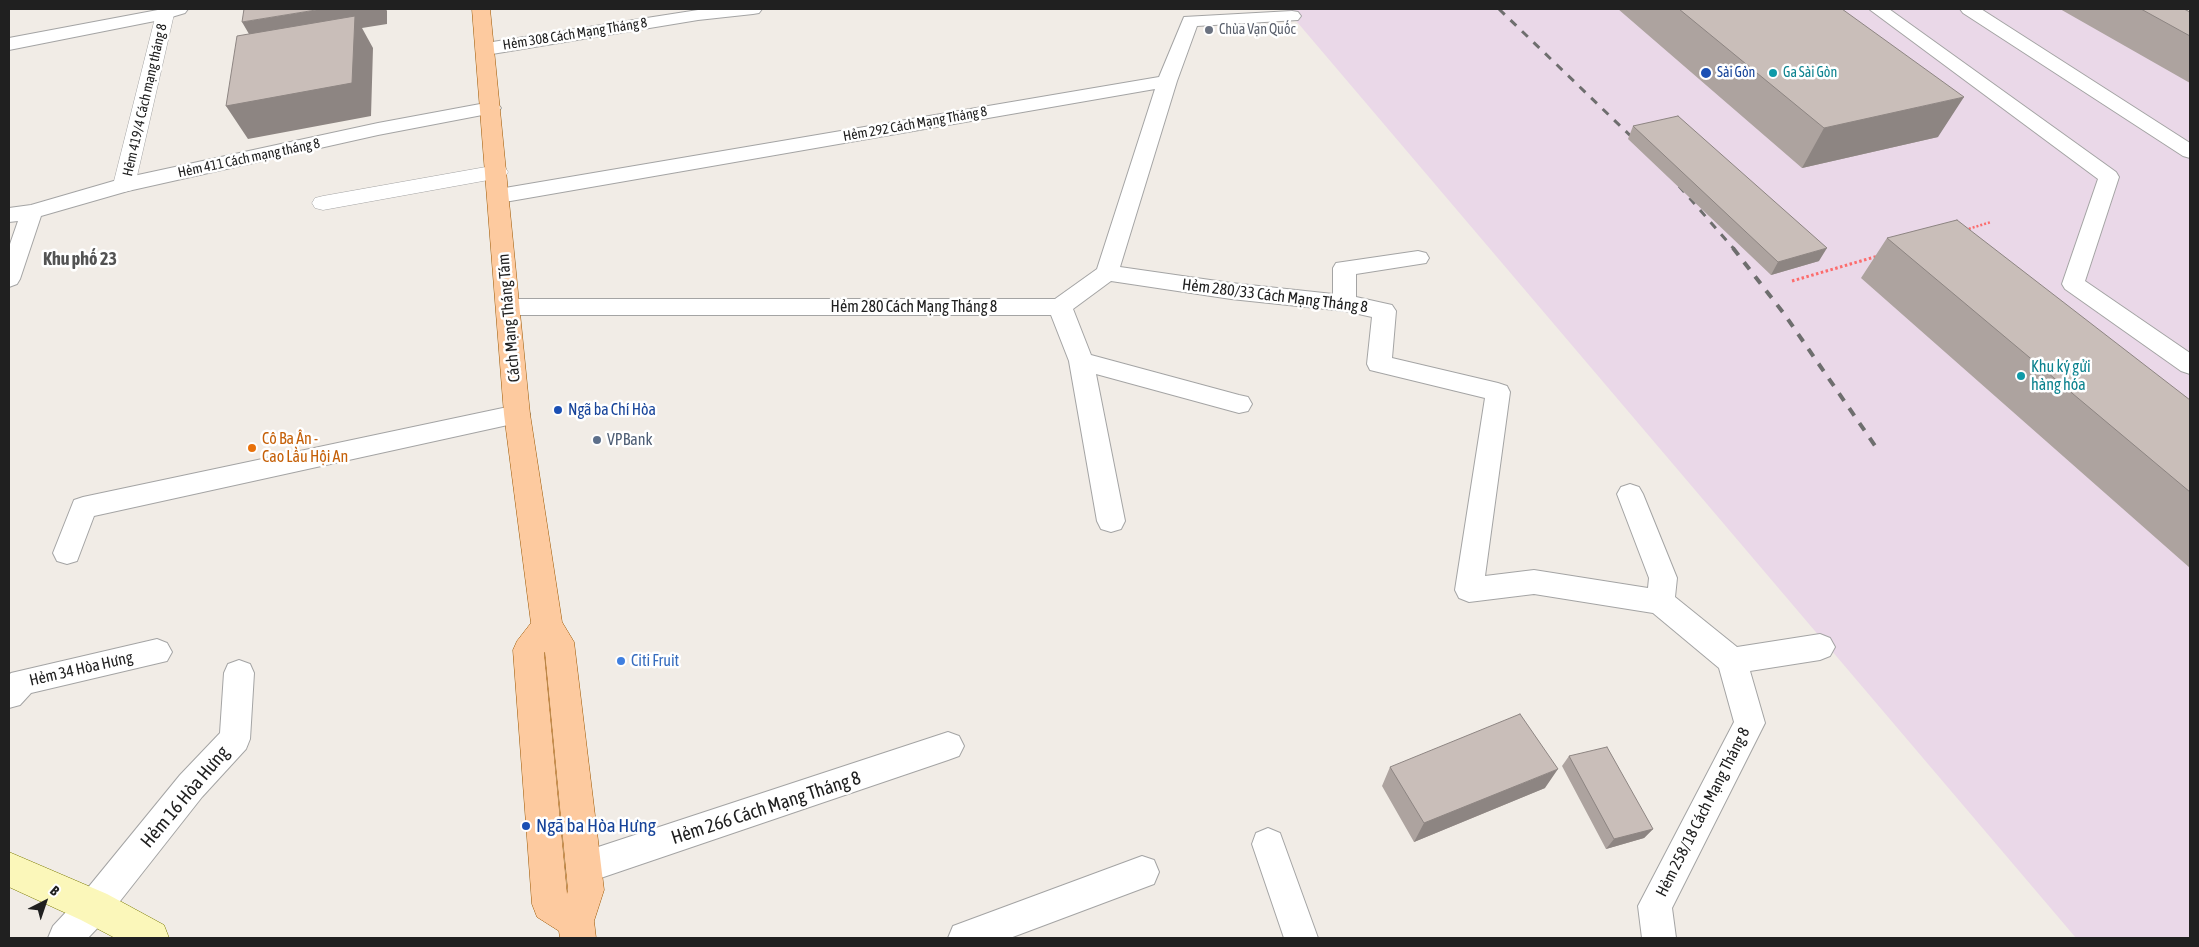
<!DOCTYPE html>
<meta charset="utf-8">
<style>
body{margin:0}
#map{position:relative;width:2199px;height:947px;overflow:hidden;background:#f1ece6;font-family:"Asap Condensed",sans-serif}
canvas{display:block}
.frame{position:absolute;inset:0;border:10px solid #202020;pointer-events:none}
.north{position:absolute;left:20px;top:877px;width:50px;height:50px;-webkit-text-stroke:4px #fff;paint-order:stroke;rotate:41deg;font-size:14px;font-weight:700;line-height:20px;text-align:center;color:#202020}
.north::after{content:'';display:block;margin:auto;width:18px;height:22px;background:#202020;clip-path:polygon(50% 0,100% 100%,50% 72%,0 100%)}
</style>
<div id="map">
<canvas width="2199" height="947"></canvas>
<div class="frame"></div>
<div class="north">B</div>
</div>
<script>
const g = document.querySelector('canvas').getContext('2d');
g.lineJoin = 'round';
function fill(path, color) { g.fillStyle = color; g.fill(path, 'evenodd'); }
const poly = rows => new Path2D(rows.map(r => 'M' + r).join(''));
function strokePath(path, color, width, dash) { g.strokeStyle = color; g.lineWidth = width; g.lineCap = dash ? 'butt' : 'round'; g.setLineDash(dash || []); g.stroke(path); }
function drawText(font, color, halo, rows, align = 'center') {
  g.font = font + ' "Asap Condensed",sans-serif'; g.lineWidth = 5; g.setLineDash([]); g.textBaseline = 'middle'; g.strokeStyle = halo; g.fillStyle = color; for (const [text, x, y, turn = 0] of rows) {
    g.save(); g.translate(x, y); g.rotate((+turn || 0) * Math.PI / 180); g.textAlign = isNaN(turn) ? turn : align; if (halo) g.strokeText(text, 0, 0); g.fillText(text, 0, 0); g.restore();
  }
}
fill(poly([
 [1286,9,2089,9,2190,63,2190,938,2076,938]
]), '#ead8e8');
const lane = poly([
 [163,9,188,9,185,13,165,19,9,50,9,38,163,9],
 [762,9,759,13,753,14,698,20,486,55,479,53,477,49,479,45,486,43,698,10,762,9],
 [1869,9,1889,9,2116,172,2119,177,2085,281,2190,353,2190,374,2181,371,2065,289,2062,284,2098,179,1869,9],
 [1960,9,1981,9,2190,143,2190,158,2183,156,1963,13,1960,9],
 [1292,11,1298,12,1301,16,1298,20,1197,26,1177,81,1120,267,1231,283,1333,294,1333,268,1336,263,1418,251,1426,253,1429,258,1426,263,1356,274,1356,297,1392,305,1396,311,1392,358,1498,383,1507,386,1510,392,1485,576,1534,570,1648,588,1649,578,1617,494,1621,487,1630,484,1639,487,1643,494,1677,578,1675,597,1737,647,1820,634,1830,638,1835,647,1830,656,1820,660,1750,671,1765,723,1672,908,1676,938,1642,938,1638,906,1734,722,1719,668,1653,613,1534,594,1469,602,1459,598,1455,590,1485,398,1370,370,1367,364,1372,317,1345,311,1231,299,1111,281,1073,309,1091,355,1239,395,1248,397,1252,404,1248,411,1239,413,1096,374,1125,521,1121,529,1111,532,1101,529,1097,521,1069,361,1051,315,509,315,501,313,497,307,501,301,509,299,1055,299,1097,269,1155,89,499,203,491,201,488,196,491,191,499,189,1159,77,1184,17,1292,11],
 [491,102,498,104,501,108,498,112,378,135,128,191,41,216,20,279,17,284,9,287,9,247,18,221,9,222,9,208,31,205,124,178,378,123,491,102],
 [517,405,526,407,530,414,526,421,94,516,77,561,67,564,57,561,53,553,74,500,83,497,517,405],
 [157,639,167,643,172,652,167,661,31,693,20,705,9,708,9,675,11,673,157,639],
 [239,660,250,664,254,673,250,739,246,749,202,797,106,919,88,938,48,938,53,926,82,895,180,775,220,733,224,673,228,664,239,660],
 [948,732,959,736,964,746,959,756,948,760,583,884,571,880,566,868,571,856,583,852,948,732],
 [1268,828,1280,833,1318,938,1284,938,1252,844,1256,833,1268,828],
 [1142,856,1154,860,1159,872,1154,884,1010,938,948,938,953,926,1142,856]
]);
const street = poly([
 [167,9,172,10,174,14,135,185,132,190,124,192,116,190,113,185,156,14,158,10,167,9],
 [497,165,505,167,508,172,505,177,323,210,315,208,312,203,315,198,323,196,497,165]
]);
const secondary = poly([
 [9,852,107,894,164,925,169,938,115,938,81,920,9,887,9,852]
]);
const primary = poly([
 [472,9,490,9,530,414,562,622,574,642,604,890,594,921,596,938,560,938,559,931,537,917,532,904,513,650,517,641,531,623,504,414,472,9],
 [545,652,568,890,567,894,544,653,545,652]
]);
strokePath(lane, '#a4a4a4', 2);
strokePath(street, '#a4a4a4', 1);
strokePath(secondary, '#7b7b03', 1);
strokePath(primary, '#9c5700', 1);
strokePath(poly([
 [1965,230,1991,222]
]), '#fc6c6d', 2.5, [2, 2]);
strokePath(poly([
 [1792,281,1878,256]
]), '#fc6c6d', 3, [2.5, 2.5]);
fill(lane, '#fff');
fill(street, '#fff');
fill(secondary, '#fbf7ba');
fill(primary, '#fdca9f');
strokePath(poly([
 [1499,9,1639,144],
 [1679,186,1734,249]
]), '#6e6e6e', 3, [8, 8]);
strokePath(poly([
 [1733,248,1785,315,1878,450]
]), '#6e6e6e', 4, [9, 9]);
fill(poly([
 [1618,9,1842,9,1938,137,1802,168],
 [2060,9,2184,9,2190,12,2190,83],
 [1633,126,1819,261,1771,275,1628,139],
 [1887,238,2190,400,2190,568,1861,278],
 [1569,756,1653,829,1644,838,1606,849,1562,766],
 [1390,767,1545,788,1414,842,1382,786]
]), '#ada39f');
fill(poly([
 [322,9,386,9,387,11,387,24,362,28,373,48,371,116,248,139,226,106,256,46,242,22],
 [1964,97,1938,137,1802,168,1824,128],
 [1827,248,1819,261,1771,275,1778,262],
 [1558,769,1545,788,1414,842,1424,823],
 [1653,829,1644,838,1606,849,1614,839]
]), '#8d8582');
const building = poly([
 [244,9,322,9,242,22,244,9],
 [1679,9,1842,9,1964,97,1824,128,1679,9],
 [2141,9,2184,9,2190,12,2190,36,2141,9],
 [355,16,352,83,226,106,237,36,355,16],
 [1678,116,1827,248,1778,262,1633,126,1678,116],
 [1957,220,2190,400,2190,492,1887,238,1957,220],
 [1520,714,1558,769,1424,823,1390,767,1520,714],
 [1607,747,1653,829,1614,839,1569,756,1607,747]
]);
fill(building, '#c9beb9');
strokePath(building, '#8d8582', 1);
for (const [x, y, r, color] of [
 [1209,30,5,"#6b7280"],
 [1706,73,6,"#1a4fb4"],
 [1773,73,5,"#0f9aa8"],
 [2021,376,5,"#0f9aa8"],
 [558,410,5,"#1a4fb4"],
 [597,440,5,"#5c6f8a"],
 [252,448,5,"#e8710a"],
 [621,661,5,"#3f7fe0"],
 [526,826,5,"#1a4fb4"]
]) { const dot = new Path2D(); dot.arc(x, y, r, 0, 2 * Math.PI); g.fillStyle = color; g.fill(dot); strokePath(dot, '#fff', 2); }
drawText('14px', '#5b616d', '#fff', [
 ["Chùa Vạn Quốc",1219,30]
], 'left');
drawText('14px', '#202020', '#fff', [
 ["Hẻm 308 Cách Mạng Tháng 8",575,34,-9],
 ["Hẻm 419/4 Cách mạng tháng 8",145,100,-77],
 ["Hẻm 292 Cách Mạng Tháng 8",915,124,-10],
 ["Hẻm 411 Cách mạng tháng 8",249,158,-12]
]);
drawText('14px', '#164399', '#fff', [
 ["Sài Gòn",1717,73]
], 'left');
drawText('14px', '#0d838f', '#fff', [
 ["Ga Sài Gòn",1783,73]
], 'left');
drawText('16px', '#202020', '#fff', [
 ["Hẻm 280/33 Cách Mạng Tháng 8",1275,296,7],
 ["Hẻm 280 Cách Mạng Tháng 8",914,307],
 ["Cách Mạng Tháng Tám",509,318,-95],
 ["Hẻm 34 Hòa Hưng",81,669,-13],
 ["Hẻm 258/18 Cách Mạng Tháng 8",1703,812,-63]
]);
drawText('16px', '#0d838f', '#fff', [
 ["Khu ký gửi",2031,367],
 ["hàng hóa",2031,385]
], 'left');
drawText('16px', '#164399', '#fff', [
 ["Ngã ba Chí Hòa",568,410]
], 'left');
drawText('16px', '#c56008', '#fff', [
 ["Cô Ba Ân -",262,439],
 ["Cao Lầu Hội An",262,457]
], 'left');
drawText('16px', '#4e5e75', '#fff', [
 ["VPBank",607,440]
], 'left');
drawText('16px', '#366cbe', '#fff', [
 ["Citi Fruit",631,661]
], 'left');
drawText('bold 18px', '#535353', '#fff', [
 ["Khu phố 23",80,259]
]);
drawText('19px', '#202020', '#fff', [
 ["Hẻm 16 Hòa Hưng",185,797,-50],
 ["Hẻm 266 Cách Mạng Tháng 8",766,808,-18]
]);
drawText('19px', '#164399', '#fff', [
 ["Ngã ba Hòa Hưng",536,826]
], 'left');
</script>
